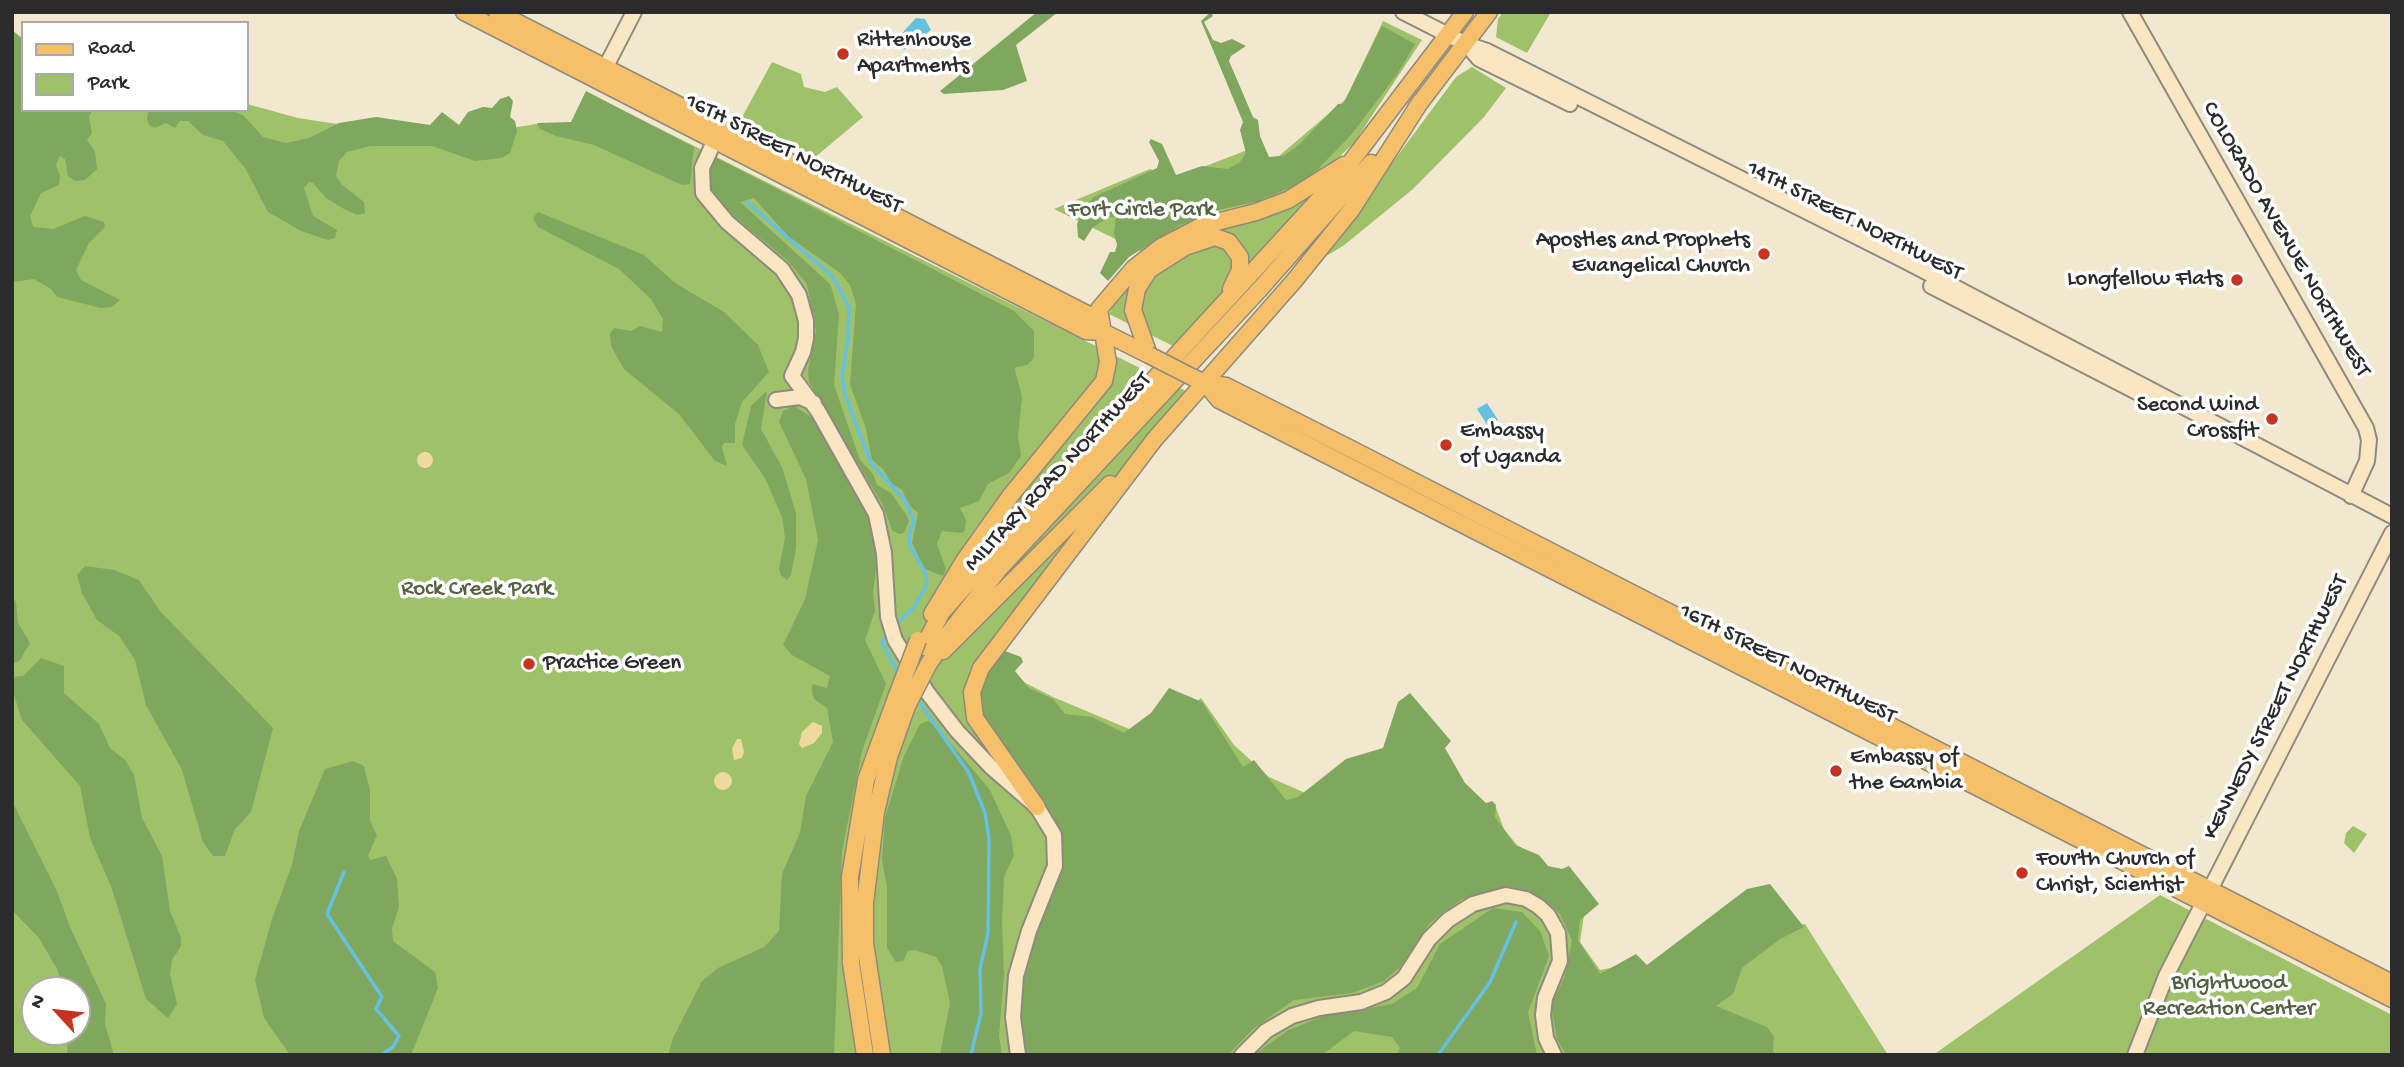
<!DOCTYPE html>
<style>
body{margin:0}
#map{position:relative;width:2404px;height:1067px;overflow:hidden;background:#f1e8cf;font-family:"Gochi Hand",sans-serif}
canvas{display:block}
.frame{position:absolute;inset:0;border:14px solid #2b2b2b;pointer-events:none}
.legend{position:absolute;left:21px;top:21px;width:228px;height:91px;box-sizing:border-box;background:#fff;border:2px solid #aaa;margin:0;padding:9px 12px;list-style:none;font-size:21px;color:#2b2b2b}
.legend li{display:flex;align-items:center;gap:14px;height:35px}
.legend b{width:35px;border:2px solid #aaa}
.north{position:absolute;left:21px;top:976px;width:70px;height:70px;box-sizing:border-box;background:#fff;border:2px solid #aaa;border-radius:50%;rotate:297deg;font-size:19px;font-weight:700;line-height:28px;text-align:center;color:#2b2b2b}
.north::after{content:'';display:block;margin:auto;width:24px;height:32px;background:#c8321e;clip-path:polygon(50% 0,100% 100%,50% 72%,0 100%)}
</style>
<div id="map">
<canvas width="2404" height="1067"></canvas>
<div class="frame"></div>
<ul class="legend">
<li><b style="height:9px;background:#f6c06b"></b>Road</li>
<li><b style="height:19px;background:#9fc16a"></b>Park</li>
</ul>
<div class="north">N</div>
</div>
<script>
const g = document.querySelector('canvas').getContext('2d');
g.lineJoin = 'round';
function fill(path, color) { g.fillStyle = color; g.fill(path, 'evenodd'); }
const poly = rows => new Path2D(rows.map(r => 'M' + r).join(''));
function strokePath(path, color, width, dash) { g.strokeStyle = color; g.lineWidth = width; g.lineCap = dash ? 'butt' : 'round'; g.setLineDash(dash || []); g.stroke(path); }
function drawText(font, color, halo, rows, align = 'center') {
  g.font = font + ' "Gochi Hand",sans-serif'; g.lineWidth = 7; g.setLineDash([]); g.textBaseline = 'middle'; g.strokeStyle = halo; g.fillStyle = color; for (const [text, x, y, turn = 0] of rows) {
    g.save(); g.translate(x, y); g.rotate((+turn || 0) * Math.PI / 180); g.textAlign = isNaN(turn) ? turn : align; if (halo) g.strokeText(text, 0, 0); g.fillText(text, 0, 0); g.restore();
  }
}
fill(poly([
 [1503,12,1551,12,1527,53,1496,37,1498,19],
 [1383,21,1422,40,1354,143,1318,177,1282,196,1212,213,1178,229,1144,253,1054,209,1150,169,1172,179,1250,149,1268,158,1279,156,1346,99],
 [12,45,23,110,247,110,247,104,298,118,357,127,389,124,518,127,536,124,593,126,608,103,1200,398,1177,422,1039,604,1019,622,996,650,1002,671,1053,697,1153,739,1201,698,1234,745,1269,777,1303,792,1445,806,1496,808,1504,829,1517,845,1541,860,1584,915,1580,942,1600,970,1620,966,1646,968,1780,928,1805,924,1888,1055,12,1055],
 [35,990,77,990,77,1032,35,1032],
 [772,62,801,74,804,87,825,92,837,87,863,117,814,158,740,121],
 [1472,67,1506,88,1484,117,1413,189,1343,246,1321,259,1456,77],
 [1322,186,1175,347,1109,314,1122,288,1179,242],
 [2353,826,2367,834,2354,853,2344,843,2346,833],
 [2160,895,2392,1015,2392,1055,1933,1055]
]), '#9fc16a');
fill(poly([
 [1037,12,1058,12,1016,45,1027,81,1003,90,944,94,940,91],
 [1211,12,1213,16,1204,22,1213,40,1221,43,1232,39,1246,46,1231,56,1229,61,1253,117,1258,120,1260,136,1269,157,1283,156,1299,145,1338,104,1343,104,1382,26,1415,44,1398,73,1351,135,1315,172,1300,183,1259,201,1210,212,1180,225,1129,257,1108,281,1100,273,1110,252,1115,252,1117,245,1114,233,1116,217,1109,217,1093,227,1084,241,1078,237,1077,224,1085,207,1094,197,1157,168,1159,161,1149,142,1151,139,1162,144,1176,175,1202,166,1228,169,1240,162,1246,153,1240,130,1243,122,1201,21],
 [12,30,23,39,23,110,93,110,89,116,92,133,87,140,95,152,97,169,85,180,75,181,68,176,65,159,60,156,56,165,60,176,59,185,41,193,30,216,33,227,53,229,85,216,104,222,105,227,89,243,76,270,81,280,120,300,112,307,101,308,57,297,51,289,34,279,12,282],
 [586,91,694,147,690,184,682,185,594,145,556,136,540,129,537,123,571,122],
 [509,96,513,101,510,117,515,121,517,131,510,153,502,158,475,161,432,146,370,146,347,152,339,161,336,176,342,185,364,202,365,213,357,215,344,209,326,198,313,183,309,182,304,188,313,216,337,230,335,238,328,240,301,231,268,212,245,168,223,141,203,135,188,121,180,121,175,128,166,123,155,128,149,125,147,118,149,110,230,110,244,116,263,137,286,143,309,138,339,123,376,117,430,125,442,112,459,125,468,112,483,107,492,108,500,99],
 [713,156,1014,311,1034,331,1034,358,1027,365,1016,367,1015,370,1022,397,1018,436,1021,456,1009,473,988,484,979,501,960,508,966,520,965,530,962,533,942,531,937,544,946,569,943,576,925,569,912,543,918,513,910,506,902,490,891,483,883,469,872,460,866,429,850,384,856,304,850,285,840,273,788,236,754,198,740,202,830,284,839,314,834,385,860,460,873,474,877,485,891,493,907,516,909,521,904,533,899,534,892,530,883,505,809,382,808,370,816,331,807,284,787,260,719,204,709,190,706,173],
 [538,212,644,255,675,283,724,312,758,345,769,372,742,402,735,424,735,443,724,443,722,447,727,466,715,461,679,414,624,369,611,346,610,334,614,328,631,331,640,326,662,332,663,319,651,299,619,269,538,227,533,218],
 [767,391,761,429,782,467,796,513,796,548,791,575,787,580,781,575,779,569,785,538,782,517,765,478,742,445,751,406],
 [794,406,813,418,867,515,875,545,876,569,873,592,875,611,865,640,886,684,862,751,842,851,834,1055,668,1055,673,1038,702,981,718,968,764,947,779,931,782,874,800,833,806,796,833,742,827,708,814,699,812,692,812,684,827,688,830,676,792,655,783,645,805,599,818,540,806,479,779,422,783,411],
 [85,566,114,570,139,580,160,611,273,728,251,812,235,829,225,856,213,856,203,842,182,770,146,705,135,660,119,636,97,620,82,593,77,575],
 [12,596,16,602,18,623,30,643,20,660,14,663],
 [1005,651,1021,657,1023,662,1015,671,1029,688,1053,699,1065,714,1092,717,1124,733,1151,713,1169,688,1202,702,1243,767,1254,760,1286,800,1298,797,1346,759,1383,748,1398,702,1410,693,1451,741,1445,748,1465,783,1486,803,1492,801,1496,805,1495,817,1515,845,1539,855,1548,866,1562,869,1569,866,1599,904,1580,920,1578,940,1600,974,1636,954,1647,965,1747,889,1770,884,1804,927,1780,939,1742,968,1733,994,1716,1006,1767,1027,1774,1037,1773,1051,1777,1055,1566,1055,1557,1039,1551,1006,1565,976,1572,940,1560,914,1549,903,1525,890,1507,886,1463,899,1445,911,1430,923,1401,966,1384,981,1352,993,1294,1000,1253,1029,1228,1055,1023,1055,1018,1010,1022,968,1062,859,1062,849,1052,817,987,730,976,696,994,658],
 [41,658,64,666,64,693,99,724,110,748,125,760,134,775,142,818,162,856,170,911,181,938,181,946,172,960,170,974,177,1004,168,1018,146,999,112,889,90,838,80,786,22,720,12,689,12,677,23,676],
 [928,721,937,727,990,790,1011,836,1014,855,1004,877,1002,922,1004,974,999,1036,1002,1055,940,1055,950,1003,942,966,936,957,915,950,908,951,903,961,896,962,887,948,887,887,882,860,885,818,904,756,920,724],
 [353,761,364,766,370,791,370,821,377,835,368,856,370,860,386,856,397,879,399,907,392,928,393,941,435,972,438,988,411,1055,290,1055,264,1018,255,980,272,919,292,865,299,831,325,769],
 [12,801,56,889,70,927,106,1004,105,1024,114,1055,67,1055,68,1032,77,1032,77,990,64,990,57,969,39,938,12,910],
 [1493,908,1522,912,1540,931,1549,956,1528,1012,1537,1055,1397,1055,1400,1048,1392,1037,1354,1031,1322,1055,1254,1055,1287,1031,1323,1016,1392,1004,1417,988,1440,944]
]), '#7fa75e');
fill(poly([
 '417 460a8 8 0 1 1 16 0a8 8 0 1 1-16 0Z',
 [813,722,822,726,822,733,814,743,802,748,799,744,802,732],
 [737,739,741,739,744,752,742,758,734,760,732,749],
 '714 781a9 9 0 1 1 18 0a9 9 0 1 1-18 0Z'
]), '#eeda9e');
fill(poly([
 [916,18,925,19,931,30,904,50,895,41],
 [1487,403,1498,420,1488,426,1477,409]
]), '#64c1e2');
strokePath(poly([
 [747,202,833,277,849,307,848,339,842,376,845,395,871,463,904,499,911,514,914,522,909,534,910,546,926,574,927,584,914,607,894,626],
 [889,632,882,643,900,676],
 [917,699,969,773,985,813,989,839,988,933,980,969,981,1013,971,1055],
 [344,872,327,914,382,997,376,1009,399,1036,393,1047,381,1055],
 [1438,1055,1490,982,1516,922]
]), '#64c1e2', 3.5);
const secondary = poly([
 [1403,12,1466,44,1487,51,1905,261,2392,516],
 [2130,12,2366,428,2369,440,2367,461,2351,496],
 [1467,45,1479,59,1570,104],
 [601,76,634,12],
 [719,131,702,168,703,193,727,222,782,269,799,295,806,321,806,338,803,352,792,376,818,411,876,514,884,553,888,617,895,640,927,692,957,731,991,767,1037,807,1054,835,1055,866,1029,931,1016,976,1013,1017,1018,1055],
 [1931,286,2156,402],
 [776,400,800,397,814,403],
 [1242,1055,1266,1031,1292,1016,1319,1008,1361,1002,1386,992,1404,978,1429,939,1448,920,1473,904,1506,895,1526,899,1538,906,1548,915,1558,933,1560,961,1545,998,1543,1015,1546,1038,1554,1055],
 [2135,1055,2166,976,2392,533]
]);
const primary = poly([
 [464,12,1086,331,1103,332,1149,355],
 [497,12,1093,317,1102,330],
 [1416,108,1489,12],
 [1149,355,1133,310,1137,289,1149,270,1185,247,1215,237,1229,242,1240,257,1240,270,1231,289],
 [1192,377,1205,383,1226,386,1353,450,2392,983],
 [1205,383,1219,400,2392,999],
 [932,614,964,561,1011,495,1104,381,1108,362,1099,309,1134,268,1161,247,1201,226,1256,212,1288,200,1344,165],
 [923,647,942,612,988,560,1337,180,1465,12],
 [943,651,1110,484],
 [928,665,949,633,999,569,1260,289,1371,163],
 [1037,807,975,718,972,692,981,668,1154,440,1294,281,1352,209,1421,101],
 [865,1055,851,963,850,877,866,780,896,698],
 [882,1055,865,943,865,903,876,812,889,757,907,706]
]);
strokePath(secondary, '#8e8a7d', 18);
strokePath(primary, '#8e8a7d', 19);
strokePath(secondary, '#fbe6c4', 14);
strokePath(primary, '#f6c06b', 16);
const primaryBridge = poly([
 [1149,355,1192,377],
 [896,698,918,640],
 [907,706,928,665]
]);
strokePath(primaryBridge, '#8e8a7d', 19, []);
strokePath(primaryBridge, '#f6c06b', 16);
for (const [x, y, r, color] of [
 [843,54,7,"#c8321e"],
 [1764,254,7,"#c8321e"],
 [2237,280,7,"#c8321e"],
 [2272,419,7,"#c8321e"],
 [1446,445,7,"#c8321e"],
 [529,664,7,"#c8321e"],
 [1836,771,7,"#c8321e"],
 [2022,873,7,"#c8321e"]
]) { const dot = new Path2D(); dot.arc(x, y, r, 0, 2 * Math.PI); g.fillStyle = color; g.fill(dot); strokePath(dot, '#fff', 2.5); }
drawText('23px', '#2b2b2b', '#fff', [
 ["Rittenhouse",857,41],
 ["Apartments",857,67],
 ["Apostles and Prophets",1750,241,"right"],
 ["Evangelical Church",1750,267,"right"],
 ["Longfellow Flats",2223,280,"right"],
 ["Second Wind",2258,406,"right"],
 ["Crossfit",2258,432,"right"],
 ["Embassy",1460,432],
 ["of Uganda",1460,458],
 ["Practice Green",543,664],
 ["Embassy of",1850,758],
 ["the Gambia",1850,784],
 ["Fourth Church of",2036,860],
 ["Christ, Scientist",2036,886]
], 'left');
drawText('23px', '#2b2b2b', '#fff', [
 ["16TH STREET NORTHWEST",793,155,27],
 ["14TH STREET NORTHWEST",1854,222,27],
 ["COLORADO AVENUE NORTHWEST",2285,240,60],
 ["MILITARY ROAD NORTHWEST",1059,473,-47],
 ["16TH STREET NORTHWEST",1787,665,27],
 ["KENNEDY STREET NORTHWEST",2277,708,-63]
]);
drawText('23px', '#546041', '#fff', [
 ["Fort Circle Park",1141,211],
 ["Rock Creek Park",477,590],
 ["Brightwood",2229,984],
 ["Recreation Center",2229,1010]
]);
</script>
